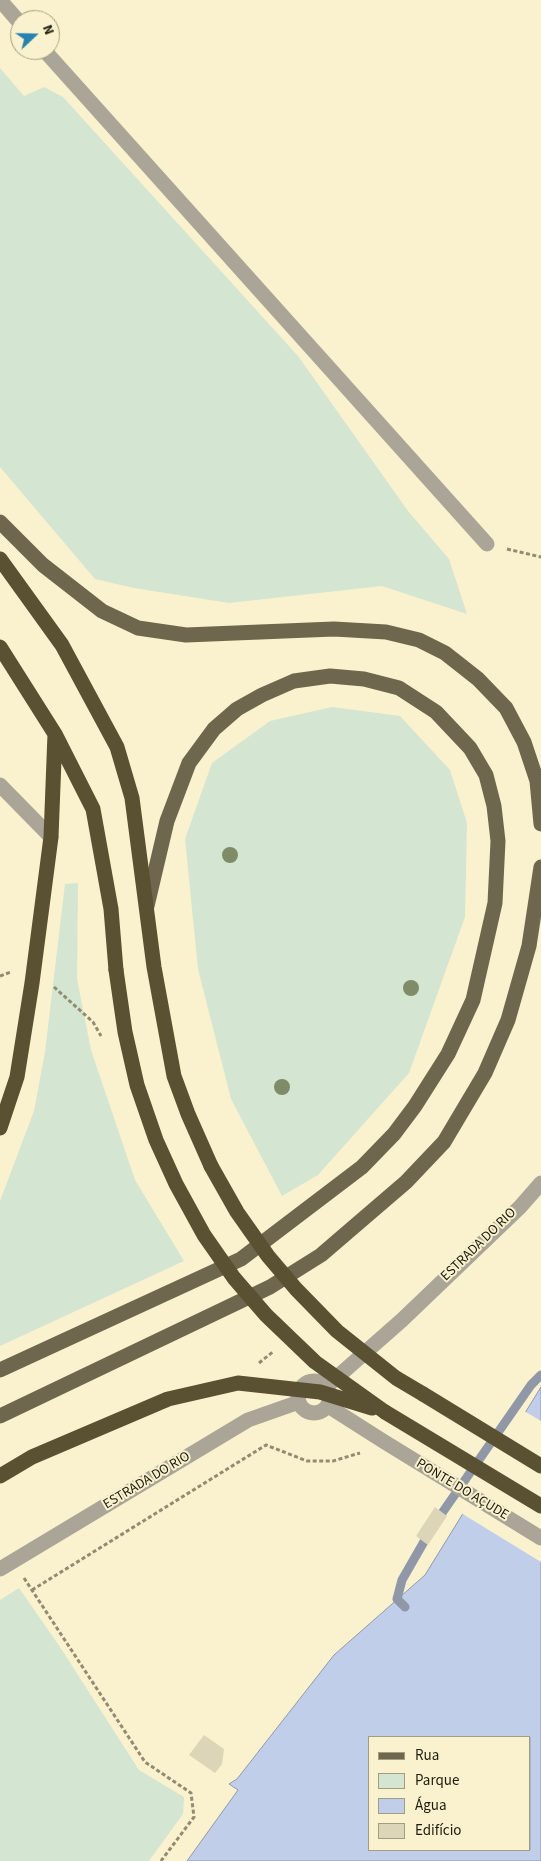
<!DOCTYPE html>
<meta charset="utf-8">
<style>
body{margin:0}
#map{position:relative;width:541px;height:1861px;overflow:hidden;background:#faf2ce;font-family:"Source Sans 3",sans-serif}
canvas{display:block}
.legend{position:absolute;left:368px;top:1736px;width:162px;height:115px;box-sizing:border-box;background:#faf2ce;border:1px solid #a29c81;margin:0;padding:6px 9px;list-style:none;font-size:15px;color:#1e1b0e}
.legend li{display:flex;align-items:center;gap:10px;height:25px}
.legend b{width:25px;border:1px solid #a29c81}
.north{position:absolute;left:10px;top:10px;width:50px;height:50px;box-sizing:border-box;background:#faf2ce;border:1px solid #a29c81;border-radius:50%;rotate:69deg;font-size:14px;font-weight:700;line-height:20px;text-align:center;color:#1e1b0e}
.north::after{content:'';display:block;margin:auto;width:18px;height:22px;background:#2784b0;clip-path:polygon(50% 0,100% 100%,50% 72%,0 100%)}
</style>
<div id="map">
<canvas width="541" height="1861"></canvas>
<ul class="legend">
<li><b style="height:6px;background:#6f674d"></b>Rua</li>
<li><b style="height:14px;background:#d4e5d1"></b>Parque</li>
<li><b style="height:14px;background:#c1ceea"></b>Água</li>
<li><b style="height:14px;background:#dcd5b7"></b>Edifício</li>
</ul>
<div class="north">N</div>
</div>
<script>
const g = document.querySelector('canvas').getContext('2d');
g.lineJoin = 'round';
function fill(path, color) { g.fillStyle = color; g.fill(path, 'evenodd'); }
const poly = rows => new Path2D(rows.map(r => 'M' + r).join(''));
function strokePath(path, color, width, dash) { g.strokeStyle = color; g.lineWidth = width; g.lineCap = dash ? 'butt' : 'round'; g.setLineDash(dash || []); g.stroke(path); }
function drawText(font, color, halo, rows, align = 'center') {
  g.font = font + ' "Source Sans 3",sans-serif'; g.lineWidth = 4; g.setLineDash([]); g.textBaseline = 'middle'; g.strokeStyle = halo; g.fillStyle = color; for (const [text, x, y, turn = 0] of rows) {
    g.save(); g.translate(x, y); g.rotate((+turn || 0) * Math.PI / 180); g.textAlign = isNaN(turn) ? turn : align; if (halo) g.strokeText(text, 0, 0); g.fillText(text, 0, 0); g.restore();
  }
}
fill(poly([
 [0,68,24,96,44,87,63,97,298,356,408,511,449,559,467,614,382,586,229,603,134,588,95,579,0,467],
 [332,707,400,716,450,770,467,823,465,917,409,1073,318,1175,282,1196,231,1099,198,969,185,839,212,763,270,721],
 [78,883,77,979,91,1050,135,1180,184,1261,0,1346,0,1201,34,1111,45,1052,65,884],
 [19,1588,60,1647,139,1770,184,1797,183,1814,149,1861,0,1861,0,1600]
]), '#d4e5d1');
const water = poly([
 [541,1387,541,1523,534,1535,531,1551,541,1548,541,1861,187,1861,238,1790,229,1784,237,1779,334,1655,425,1575,541,1387],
 [370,1737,530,1737,530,1850,370,1850,370,1737]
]);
fill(water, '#c1ceea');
strokePath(water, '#9098a8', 1);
fill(poly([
 [524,1411,541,1421,541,1528,533,1547,533,1549,535,1549,541,1545,541,1562,461,1513]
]), '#faf2ce');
strokePath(poly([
 [405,1607,397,1599,402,1580,433,1526,531,1385,541,1375]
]), '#9098a8', 9);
fill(poly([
 [435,1507,447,1516,428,1545,416,1536],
 [204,1735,224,1749,222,1764,215,1773,189,1755]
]), '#dcd5b7');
strokePath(poly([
 [507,549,541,557],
 [0,976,11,972],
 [54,987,93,1022,101,1036],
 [259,1363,274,1351],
 [24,1578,145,1762,191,1793,194,1817,161,1861],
 [32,1590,266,1445,307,1461,333,1461,360,1453]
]), '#918b72', 3, [4, 2.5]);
strokePath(poly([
 [0,0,20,23],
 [44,50,487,544],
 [0,785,51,837],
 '298 1397a16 16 0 1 1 32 0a16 16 0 1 1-32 0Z',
 [327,1386,402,1320,520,1207,541,1183],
 [328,1406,383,1441,541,1538],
 [0,1569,248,1420,299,1402]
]), '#aaa597', 15);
strokePath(poly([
 [0,522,43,565,102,611,138,628,186,635,334,629,386,632,419,640,445,653,478,679,506,708,524,742,537,781,541,824],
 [0,1370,241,1259,362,1167,394,1134,415,1106,448,1054,473,1000,495,903,498,841,494,806,486,775,470,748,436,712,399,688,364,679,330,676,294,681,262,695,237,709,214,729,189,763,167,821,147,906],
 [0,1416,270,1287,321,1255,406,1182,444,1142,485,1073,508,1020,529,946,541,867]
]), '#6f674d', 15);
strokePath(poly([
 [0,559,62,645,117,747,132,798,154,967,174,1076,188,1114,211,1166],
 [0,647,55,734,93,809,111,909,116,970],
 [0,1128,17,1077,32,983,51,837,55,734],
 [423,1394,541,1466],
 [385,1412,541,1506]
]), '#5a5032', 15);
strokePath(poly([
 [116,970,125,1032,137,1085,156,1140,176,1184,204,1235,234,1278,266,1315,315,1362,385,1412],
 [211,1166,237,1212,268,1256,296,1289,337,1331,396,1378,423,1394],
 [0,1476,32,1457,168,1399,238,1383,320,1392,372,1408]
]), '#5a5032', 15);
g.fillStyle = '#7f8c67';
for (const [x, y] of [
 [230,855],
 [411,988],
 [282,1087]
]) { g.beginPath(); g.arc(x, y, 8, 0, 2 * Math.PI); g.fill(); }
drawText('14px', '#1e1b0e', '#faf2ce', [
 ["ESTRADA DO RIO",479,1245,-44],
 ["ESTRADA DO RIO",147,1481,-31],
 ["PONTE DO AÇUDE",462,1490,31]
]);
</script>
